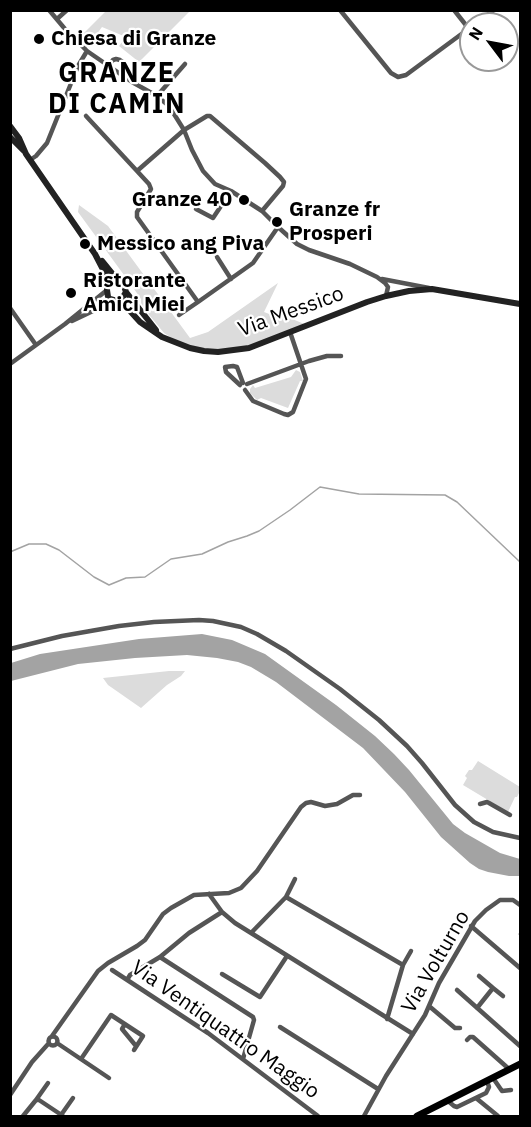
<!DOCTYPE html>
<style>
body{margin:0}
#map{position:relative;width:531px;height:1127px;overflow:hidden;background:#fff;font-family:"IBM Plex Sans",sans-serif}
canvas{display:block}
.frame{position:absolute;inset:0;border:12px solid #000;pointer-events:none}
.north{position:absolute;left:459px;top:12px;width:60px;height:60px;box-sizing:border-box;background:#fff;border:2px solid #999;border-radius:50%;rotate:302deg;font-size:16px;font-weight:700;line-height:24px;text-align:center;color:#000}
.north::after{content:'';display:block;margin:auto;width:21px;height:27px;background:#000;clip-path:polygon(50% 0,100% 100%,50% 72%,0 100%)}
</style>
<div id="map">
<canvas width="531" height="1127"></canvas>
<div class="frame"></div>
<div class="north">N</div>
</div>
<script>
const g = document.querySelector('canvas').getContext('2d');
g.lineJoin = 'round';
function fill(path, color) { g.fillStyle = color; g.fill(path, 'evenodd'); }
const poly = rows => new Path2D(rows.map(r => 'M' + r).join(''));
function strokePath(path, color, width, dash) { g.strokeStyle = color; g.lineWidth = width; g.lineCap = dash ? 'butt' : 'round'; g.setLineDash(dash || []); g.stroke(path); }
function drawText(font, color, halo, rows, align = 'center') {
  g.font = font + ' "IBM Plex Sans",sans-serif'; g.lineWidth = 4.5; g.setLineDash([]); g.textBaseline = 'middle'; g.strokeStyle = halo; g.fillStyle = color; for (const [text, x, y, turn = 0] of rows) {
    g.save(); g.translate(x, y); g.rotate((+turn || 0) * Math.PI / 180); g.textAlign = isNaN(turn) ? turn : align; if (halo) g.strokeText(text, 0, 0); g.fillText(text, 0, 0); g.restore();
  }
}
fill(poly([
 [106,11,190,11,139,62,119,46,126,37,102,27,85,50,77,40],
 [79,205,108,226,190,338,208,332,278,283,264,312,272,315,278,313,309,326,249,348,217,353,189,349,164,333,150,316,141,303,141,299,132,286,78,212],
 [296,370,300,372,303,381,300,381,288,408,261,398,257,400,250,393,250,389,253,385,255,388,291,377],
 [169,671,185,671,181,676,167,685,141,708,108,685,103,678],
 [478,761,520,787,520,791,517,797,515,797,508,812,463,785,467,778,465,776,469,770,472,770]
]), '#dcdcdc');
fill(poly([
 [202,634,232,640,265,654,336,705,375,736,394,754,409,770,453,824,465,833,500,853,520,859,520,876,509,876,488,872,479,869,470,863,441,837,405,792,363,748,276,682,251,667,238,662,217,658,187,655,135,658,78,664,11,681,11,663,40,654,139,639]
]), '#a3a3a3');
strokePath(poly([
 [10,552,29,544,46,544,59,550,94,577,109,585,126,578,145,577,171,559,202,554,228,542,247,536,259,531,290,510,320,487,359,494,445,495,457,502,520,562],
 [519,934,520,935]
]), '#a3a3a3', 1.5);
strokePath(poly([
 [49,10,65,29,87,51,132,82,157,96,169,106,184,130,192,150,203,171,215,184,231,191,262,211,278,227,297,244,309,250,350,264,377,277,385,283,388,287,386,296],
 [340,10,391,73,398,77,406,75,471,27],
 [454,10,469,29],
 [57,19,67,10],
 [475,24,494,10],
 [108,66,113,60,116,59,120,60,123,62,124,65,120,74],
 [157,96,185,64],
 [86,116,137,171,184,130,207,116,210,116,265,163,280,177,284,182,283,186,262,211],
 [30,160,36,156,47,143,78,66,87,51],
 [137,171,149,184,151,189,137,212,137,217,198,302,253,263,278,227],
 [196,209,213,218,231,191],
 [217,257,231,279],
 [382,279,429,288],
 [10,308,36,345],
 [179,315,198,302],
 [72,321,114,301],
 [10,364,65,324,107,290],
 [247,384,309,361,327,356,341,356],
 [240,385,226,372,225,367,233,366,237,367,243,383],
 [245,390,253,401,284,414,288,415,293,412,306,379,290,332],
 [10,649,62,636,119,626,154,622,199,620,213,621,241,627,257,634,286,651,340,689,379,720,407,746,422,763,455,805,474,822,493,832,520,838],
 [480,804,487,802,489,803,510,815],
 [209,894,222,912,235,923,413,1034],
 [286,897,403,965,387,1019],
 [471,926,520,968],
 [251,933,286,897,295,879],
 [160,957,253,1017,254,1020,243,1059],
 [403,965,411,951],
 [112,970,208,1033,318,1116],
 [222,974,260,997,287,956],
 [127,980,130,975,160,957,189,933,222,912],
 [493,988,503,996],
 [457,990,520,1046],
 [429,1006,455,1028,460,1028],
 [477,1008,493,988,479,976],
 [125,1024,122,1029,136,1046],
 [280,1027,378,1089],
 [52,1036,98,971,108,963,137,946,145,940,163,914,171,908,194,895,229,893,241,888,257,871,301,807,306,803,311,802,325,806,337,804,353,795,360,795],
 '48.5 1041a4.5 4.5 0 1 1 9 0a4.5 4.5 0 1 1-9 0Z',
 [467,1040,470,1037,473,1037,509,1069],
 [57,1043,109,1078],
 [81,1059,111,1015,143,1036,134,1050],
 [493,1078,502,1091,511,1090],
 [10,1095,32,1062,49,1043],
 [476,1098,498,1116],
 [36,1100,48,1083],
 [448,1101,454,1106,457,1107,486,1093,489,1087,487,1081],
 [61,1115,73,1098],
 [23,1116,36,1100,39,1100,63,1116],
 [364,1116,386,1076,425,1015,439,983,475,921,486,910,500,900,513,900,520,905]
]), '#555', 4.5);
strokePath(poly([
 [10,126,19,138,26,154,95,254,108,279,107,290,108,297,110,299,117,301,121,300,126,292],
 [10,137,24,151],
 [102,261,119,282,124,286,126,292,156,330],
 [120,300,140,322,162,337,190,348,204,351,218,352,249,348,367,302,386,296,409,291,432,289,520,304]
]), '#222', 6);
strokePath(poly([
 [417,1116,520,1064]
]), '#000', 7);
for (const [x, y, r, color] of [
 [39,39,6,"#000"],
 [244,200,6,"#000"],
 [277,222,6,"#000"],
 [85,244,6,"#000"],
 [71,293,6,"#000"]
]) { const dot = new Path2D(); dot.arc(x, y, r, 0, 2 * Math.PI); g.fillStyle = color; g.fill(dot); strokePath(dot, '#fff', 2); }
drawText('bold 21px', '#000', '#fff', [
 ["Chiesa di Granze",51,39],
 ["Granze 40",232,200,"right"],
 ["Granze fr",289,210],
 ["Prosperi",289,234],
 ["Messico ang Piva",97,244],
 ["Ristorante",83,281],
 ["Amici Miei",83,305]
], 'left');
drawText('21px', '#000', '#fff', [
 ["Via Messico",291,312,-20],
 ["Via Volturno",436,962,-60],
 ["Via Ventiquattro Maggio",225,1030,35]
]);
g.letterSpacing = '1.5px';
drawText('bold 27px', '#000', '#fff', [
 ["GRANZE",117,74],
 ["DI CAMIN",117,105]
]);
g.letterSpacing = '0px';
</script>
